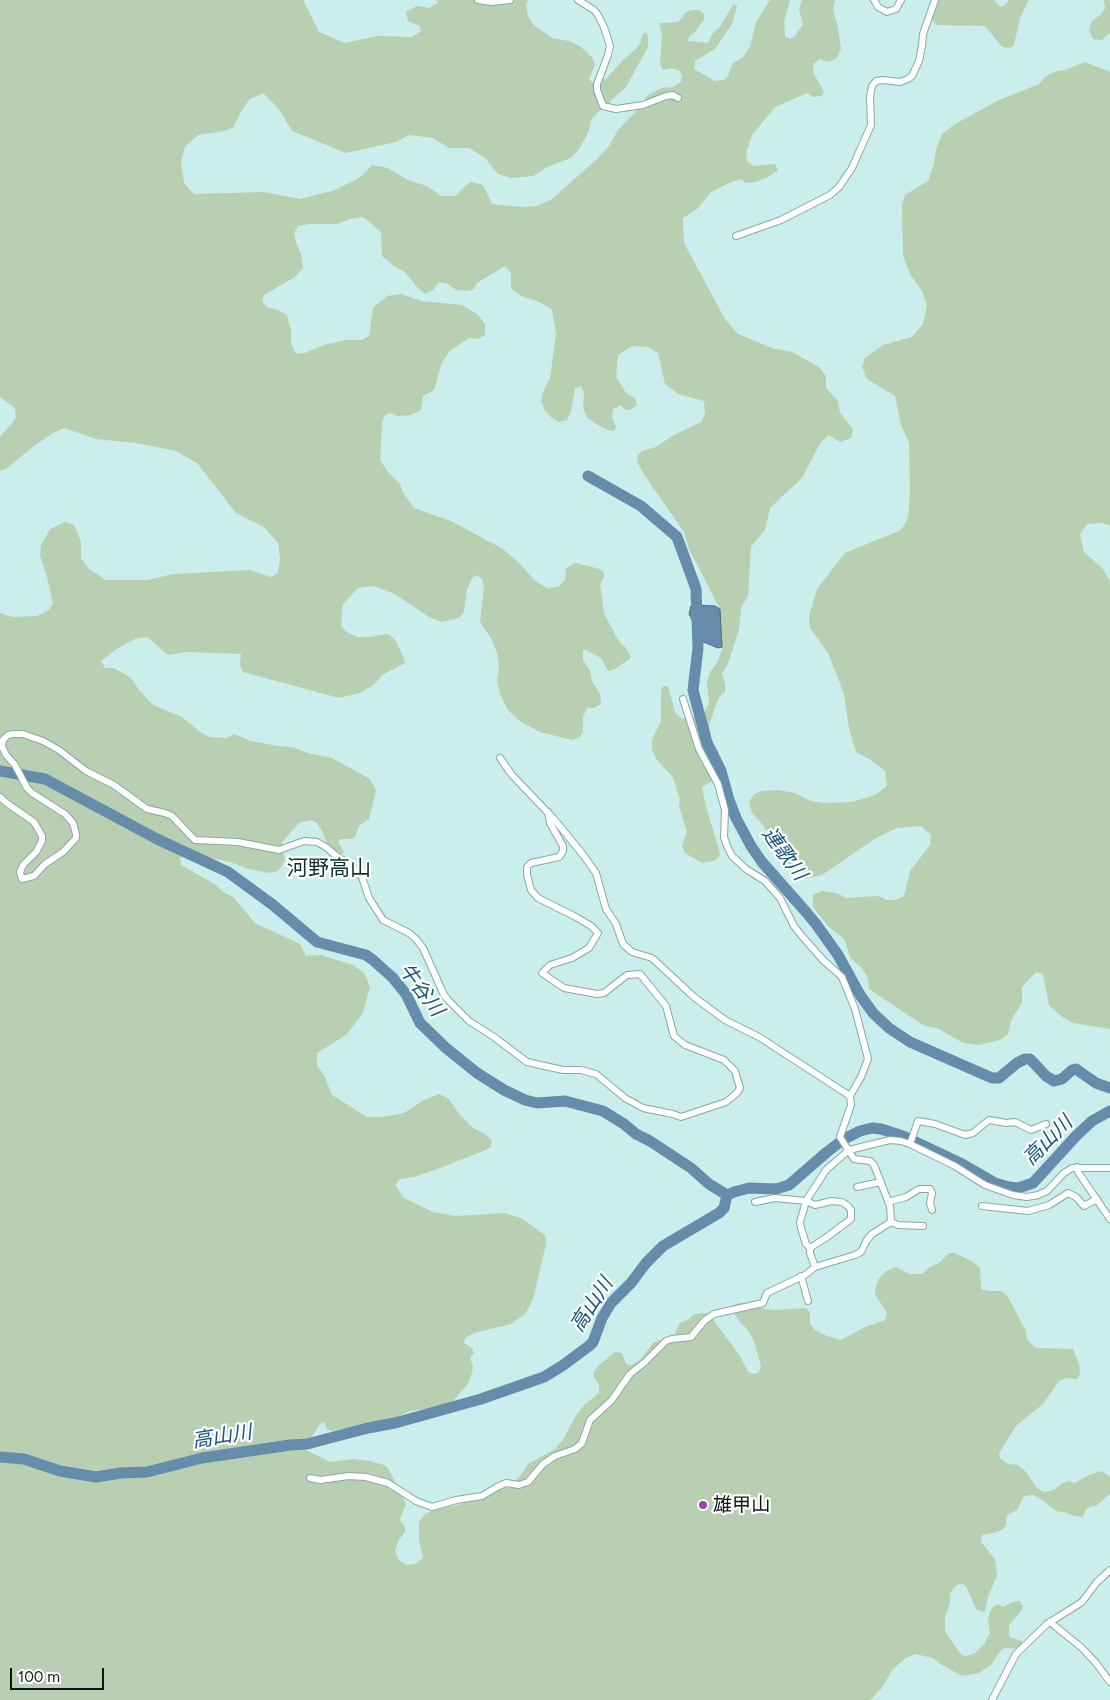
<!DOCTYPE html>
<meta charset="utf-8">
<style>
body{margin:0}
#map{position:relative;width:1110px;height:1700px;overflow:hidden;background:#caeeeb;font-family:Figtree,sans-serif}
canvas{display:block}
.scale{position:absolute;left:10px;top:1668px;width:94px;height:22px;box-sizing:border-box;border:2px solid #091615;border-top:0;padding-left:6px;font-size:15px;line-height:18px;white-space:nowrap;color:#091615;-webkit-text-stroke:4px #fff;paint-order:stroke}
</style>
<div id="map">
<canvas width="1110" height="1700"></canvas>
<div class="scale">100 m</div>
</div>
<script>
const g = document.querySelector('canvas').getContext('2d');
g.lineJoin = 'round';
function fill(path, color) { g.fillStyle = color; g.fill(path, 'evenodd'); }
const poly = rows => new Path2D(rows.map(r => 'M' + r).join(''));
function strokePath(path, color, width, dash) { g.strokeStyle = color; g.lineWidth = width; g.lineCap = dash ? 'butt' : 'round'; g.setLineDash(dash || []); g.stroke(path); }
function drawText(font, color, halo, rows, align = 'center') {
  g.font = font + ' Figtree,"Noto Sans JP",sans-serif'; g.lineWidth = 4.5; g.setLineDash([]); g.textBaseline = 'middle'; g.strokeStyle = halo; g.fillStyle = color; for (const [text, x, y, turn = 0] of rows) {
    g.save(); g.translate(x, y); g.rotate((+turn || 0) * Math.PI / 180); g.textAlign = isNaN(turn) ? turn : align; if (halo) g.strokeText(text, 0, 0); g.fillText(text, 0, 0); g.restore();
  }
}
fill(poly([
 [0,0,303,0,319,32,345,43,377,36,412,37,421,31,420,26,408,21,406,12,417,6,429,8,438,3,437,0,528,0,526,5,528,16,534,25,552,38,569,41,580,46,593,58,595,65,589,79,592,82,606,79,624,59,636,49,641,42,642,35,646,32,648,36,648,47,626,87,592,118,588,133,579,149,571,158,549,166,533,176,510,178,498,174,485,158,469,148,449,148,433,138,409,135,396,142,346,153,292,131,279,109,263,93,250,99,242,110,233,128,219,132,198,135,185,147,181,161,184,183,194,194,264,192,300,199,335,190,359,178,372,165,388,168,408,180,427,186,441,196,455,196,464,187,471,182,483,185,492,204,520,207,537,206,552,199,597,159,609,146,618,130,636,111,648,95,662,88,673,87,681,82,682,76,680,71,671,68,663,70,660,64,662,34,659,23,678,22,686,12,692,10,699,10,704,14,704,20,694,33,689,37,688,41,708,43,713,33,719,28,733,5,737,6,732,24,715,49,695,61,694,69,715,81,724,80,728,76,733,63,742,58,750,47,756,22,770,0,790,0,784,21,785,36,790,39,796,35,803,24,799,9,802,0,835,0,833,11,838,27,841,49,837,58,829,62,820,59,813,64,814,74,824,92,821,96,813,97,807,93,775,107,752,135,746,153,747,161,753,166,775,164,778,170,768,177,756,182,746,183,741,179,729,183,711,192,697,209,683,218,684,243,725,319,738,334,772,348,792,352,819,367,826,376,826,388,838,401,840,413,853,429,851,438,840,442,829,435,821,442,802,478,770,508,765,530,751,547,748,596,741,608,739,629,728,664,722,673,725,684,725,692,719,697,709,725,711,737,722,760,724,771,719,777,702,787,706,807,719,849,720,855,717,859,713,861,702,863,685,853,682,846,687,832,679,806,680,800,673,777,657,760,652,750,652,740,661,721,661,693,662,687,668,686,675,712,682,719,694,717,705,711,709,704,707,681,710,672,717,663,722,649,720,609,689,549,684,532,643,473,637,462,638,455,642,451,656,447,672,436,701,422,705,413,704,401,678,394,665,384,658,353,648,347,632,346,618,355,616,377,626,393,635,398,637,405,630,410,625,410,621,405,613,409,612,418,616,427,615,430,611,431,603,428,587,418,583,408,584,392,581,386,575,389,571,411,567,420,559,422,553,419,545,411,541,401,544,389,550,378,556,334,552,309,537,301,521,296,511,288,511,273,505,266,477,283,474,289,468,291,456,290,448,284,439,282,433,290,425,294,417,287,405,272,394,266,382,256,381,232,363,217,350,219,337,224,309,224,298,226,294,233,296,243,301,254,303,268,295,277,264,295,262,302,267,307,278,310,287,315,291,330,291,344,296,354,305,353,324,345,346,340,362,340,369,336,373,308,387,296,401,294,421,301,462,305,477,314,485,324,485,335,478,339,469,338,450,351,442,362,434,390,423,396,421,410,411,415,398,416,389,413,384,416,382,424,380,460,388,472,400,484,404,494,414,508,451,521,503,549,520,564,534,580,547,588,558,587,565,580,566,568,575,563,600,569,604,573,604,577,600,585,604,613,618,640,626,648,631,658,613,670,608,671,601,658,586,650,583,650,583,660,590,670,592,681,600,694,601,704,594,708,587,708,583,717,583,732,580,737,572,740,540,732,521,722,508,710,500,694,497,681,499,667,497,653,491,638,480,622,484,588,482,579,477,575,473,577,467,589,464,612,459,618,442,622,429,617,393,593,373,586,358,588,343,604,341,627,348,633,357,637,369,637,388,634,395,640,403,656,405,663,384,674,372,686,360,693,339,698,243,672,240,664,241,654,186,652,168,655,147,637,135,639,115,650,101,661,105,668,114,668,131,678,139,690,153,705,182,717,200,732,210,737,227,738,234,734,251,741,278,746,292,747,308,753,332,758,370,779,376,790,369,819,359,826,355,837,352,839,341,839,338,842,344,852,339,856,332,854,323,833,317,823,311,820,299,823,282,842,285,861,278,871,269,873,249,869,230,862,205,857,186,856,180,858,181,865,216,885,223,892,233,897,255,923,300,944,306,956,321,955,353,965,365,974,370,987,363,1013,346,1035,317,1053,317,1066,324,1075,332,1095,367,1117,382,1117,404,1113,424,1100,439,1094,448,1098,460,1115,473,1128,485,1134,492,1140,491,1147,483,1151,435,1170,414,1177,400,1179,395,1185,404,1198,433,1212,456,1216,504,1213,521,1218,545,1235,546,1244,533,1299,525,1314,511,1324,474,1333,465,1338,464,1343,472,1348,474,1353,470,1358,473,1366,472,1373,468,1384,452,1402,441,1407,409,1411,396,1418,372,1424,332,1431,327,1429,324,1422,320,1424,305,1447,306,1450,330,1462,353,1459,370,1461,384,1465,388,1468,406,1504,400,1520,405,1527,405,1532,398,1541,395,1551,398,1559,406,1565,415,1564,423,1558,419,1540,419,1522,425,1514,439,1508,462,1504,489,1488,499,1490,507,1488,520,1476,528,1464,555,1449,564,1438,575,1417,584,1405,599,1393,599,1384,595,1379,593,1373,598,1366,615,1352,622,1353,626,1364,631,1365,640,1360,653,1343,674,1335,680,1323,688,1320,694,1314,710,1313,715,1322,740,1356,748,1372,755,1374,759,1372,761,1366,753,1338,746,1328,739,1321,734,1313,735,1305,738,1303,747,1303,760,1308,774,1310,806,1308,810,1313,810,1324,815,1330,827,1336,841,1340,865,1327,885,1320,887,1313,875,1294,876,1286,879,1278,886,1271,896,1267,910,1274,922,1274,930,1267,939,1263,949,1253,955,1253,973,1262,980,1268,981,1289,989,1291,1002,1291,1008,1297,1026,1331,1027,1339,1035,1348,1073,1349,1079,1365,1080,1374,1077,1379,1066,1378,1059,1381,1043,1404,1016,1426,999,1453,1000,1458,1008,1464,1018,1465,1026,1472,1037,1488,1044,1492,1054,1490,1061,1484,1069,1481,1075,1483,1089,1475,1102,1471,1110,1477,1110,1494,1096,1506,1092,1506,1086,1509,1083,1517,1074,1516,1068,1513,1056,1511,1041,1499,1033,1495,1024,1496,1017,1510,1007,1515,1006,1525,1003,1529,997,1532,982,1535,981,1542,995,1559,997,1576,988,1597,985,1611,982,1612,976,1609,967,1588,963,1584,957,1585,950,1593,950,1603,945,1618,945,1631,959,1652,964,1656,974,1654,984,1644,990,1633,988,1620,990,1612,994,1606,998,1604,1003,1607,1012,1602,1020,1601,1023,1607,1021,1611,1009,1625,1009,1632,1010,1637,1022,1641,1021,1645,1014,1649,1009,1648,1002,1649,991,1665,979,1673,962,1676,942,1665,933,1658,915,1654,906,1658,893,1669,881,1689,870,1700,0,1700,0,613,13,617,37,616,49,610,53,603,46,573,40,556,41,545,50,529,65,522,74,525,81,542,81,558,89,569,106,580,147,580,173,574,232,571,249,570,271,577,278,573,280,559,278,543,264,527,236,513,197,463,176,451,136,443,96,439,64,428,53,433,34,446,6,469,0,471,0,437,16,418,15,408,0,397],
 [933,0,994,0,1000,7,1005,5,1009,0,1029,0,1020,18,1014,45,1010,48,1002,47,985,26,937,25,929,18],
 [1104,0,1110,0,1110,33,1102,40,1093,39,1089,30,1092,21,1101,14,1105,8],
 [1085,62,1110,72,1110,526,1103,523,1087,524,1080,534,1084,552,1102,568,1110,581,1110,1029,1073,1023,1062,1017,1049,1005,1043,974,1036,972,1022,987,1022,1002,1011,1021,1008,1034,1000,1040,979,1045,963,1043,939,1029,923,1025,869,989,868,979,862,968,850,958,845,940,828,926,813,907,813,895,822,891,837,893,846,898,879,896,886,900,895,900,904,896,910,871,930,845,931,835,921,826,897,828,876,838,822,875,805,879,792,873,784,862,781,851,762,824,752,813,749,802,754,794,762,791,778,790,795,793,811,801,824,803,852,802,875,795,887,786,885,771,871,760,856,752,849,728,844,694,828,653,810,628,809,616,817,589,845,553,901,530,908,518,910,492,909,443,901,425,895,396,867,379,862,367,865,358,883,345,912,337,923,324,927,306,922,291,910,274,903,256,902,205,905,195,928,181,934,164,936,149,942,134,955,124,999,100,1039,84,1046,76,1057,71,1065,70]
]), '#b9cfb1');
const water = poly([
 [694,605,715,606,720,609,722,647,718,648,701,641,697,635,697,629,689,614,691,606,694,605]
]);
fill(water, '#658cab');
strokePath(water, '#49697e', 1);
strokePath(poly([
 [588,476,641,506,677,537,696,589,698,648,693,690,707,743,721,771,729,800,736,818,751,846,762,862,806,912,816,924,838,955,860,995,873,1013,889,1028,910,1042,992,1078,999,1078,1017,1063,1025,1059,1030,1059,1046,1076,1054,1081,1062,1079,1072,1070,1076,1069,1096,1083,1110,1088],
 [0,771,45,779,157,839,228,872,273,905,317,942,366,955,373,960,393,978,406,994,420,1023,446,1048,477,1073,504,1090,525,1100,537,1103,565,1101,603,1111,624,1124,636,1134,650,1141,691,1168,709,1184,727,1195],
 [0,1457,24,1459,60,1471,96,1477,121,1473,147,1472,202,1458,290,1445,307,1444,368,1428,395,1423,481,1399,544,1377,562,1366,589,1346,593,1342,602,1318,611,1303,631,1283,646,1263,663,1246,719,1213,724,1208,727,1195,734,1192,749,1188,776,1189,789,1185,827,1152,844,1139,860,1131,872,1128,881,1129,903,1136,962,1164,995,1183,1009,1187,1018,1188,1033,1183,1076,1136,1092,1121,1110,1111]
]), '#658cab', 11);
const street = poly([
 [478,0,492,2,510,0],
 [578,0,594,10,598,15,604,27,610,46,608,55,597,84,597,90,603,106,616,109,643,105,666,96,673,95,678,98],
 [874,0,878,7,887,12,896,9,901,0],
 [736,236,781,220,830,195,839,187,852,168,871,125,870,97,872,86,876,81,883,80,900,82,908,79,912,76,919,61,922,46,923,34,935,0],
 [500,758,512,775,554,819,584,856,596,873,606,909,616,924,623,944,632,952,652,958,694,997,725,1020,759,1037,850,1096],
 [0,797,8,804,34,822,42,836,42,841,36,852,23,865,20,872,22,879,34,876,45,864,63,852,76,838,76,834,73,823,65,814,32,793,27,788,15,765,6,755,2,746,3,740,8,735,13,734,23,734,43,741,59,750,86,771,114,785,147,809,165,813,172,816,195,840,238,842,279,850,304,841,317,842,326,847,335,855,352,866,362,877,369,898,383,920,409,933,416,939,423,948,444,995,449,1001,469,1021,494,1037,527,1062,563,1070,581,1070,596,1074,625,1098,643,1108,673,1114,681,1117,726,1102,737,1093,740,1088,735,1071,724,1060,685,1045,674,1036,666,1006,640,974,627,975,604,993,597,994,564,988,542,973,550,965,572,958,589,948,598,933,591,926,576,917,538,898,531,890,527,875,527,867,531,863,559,857,563,851,563,846,550,823,548,812],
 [910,1144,918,1121,935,1124,965,1135,973,1133,989,1120,1006,1123,1015,1122,1031,1130,1046,1124],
 [1077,1167,1078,1172,1110,1219],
 [857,1187,881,1182],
 [755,1202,775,1198,806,1201,826,1170,849,1150,890,1140,901,1141,910,1144,955,1166,985,1185,1013,1195,1027,1197,1038,1195,1047,1191,1064,1173,1072,1168,1110,1168],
 [888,1202,906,1197,919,1189,930,1189,932,1193,930,1203,932,1210],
 [982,1206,1028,1211,1049,1205,1068,1193,1076,1197,1084,1206,1097,1199],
 [891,1222,898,1225,923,1226],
 [810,1248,806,1244,801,1228,800,1222,806,1201,815,1205,832,1201,842,1202,848,1206,851,1210,851,1219,827,1237,810,1248,810,1253,815,1267],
 [801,1276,808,1301],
 [310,1478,320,1480,349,1476,366,1477,388,1483,416,1501,432,1507,456,1500,482,1496,499,1486,506,1483,519,1485,528,1482,543,1464,555,1456,575,1449,582,1443,590,1420,611,1401,630,1374,645,1362,666,1341,672,1339,691,1337,705,1320,714,1314,763,1303,767,1293,805,1275,815,1267,855,1255,861,1252,867,1240,872,1234,891,1222,890,1206,874,1165,870,1161,854,1159,840,1137,851,1105,850,1096,861,1077,868,1059,855,1009,842,977,823,960,801,935,794,926,780,898,765,881,746,869,732,856,727,846,724,837,725,810,718,784,699,749,683,699],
 [1050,1622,1082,1648,1096,1663,1110,1682],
 [992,1700,1016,1654,1047,1624,1082,1602,1097,1582,1110,1570]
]);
strokePath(street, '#87a9a6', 8);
strokePath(street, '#fff', 6);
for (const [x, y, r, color] of [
 [703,1505,5,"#a243ab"]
]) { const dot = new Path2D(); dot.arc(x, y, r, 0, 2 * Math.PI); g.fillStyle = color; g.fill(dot); strokePath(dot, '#fff', 2); }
drawText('19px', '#091615', '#fff', [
 ["雄甲山",713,1505]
], 'left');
drawText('italic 20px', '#15537e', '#fff', [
 ["連歌川",784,854,54],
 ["牛谷川",421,990,53],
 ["高山川",1048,1141,-45],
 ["高山川",592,1305,-57],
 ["高山川",222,1437,-9]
]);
drawText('21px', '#0f2f2d', '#fff', [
 ["河野高山",329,869]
]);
</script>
